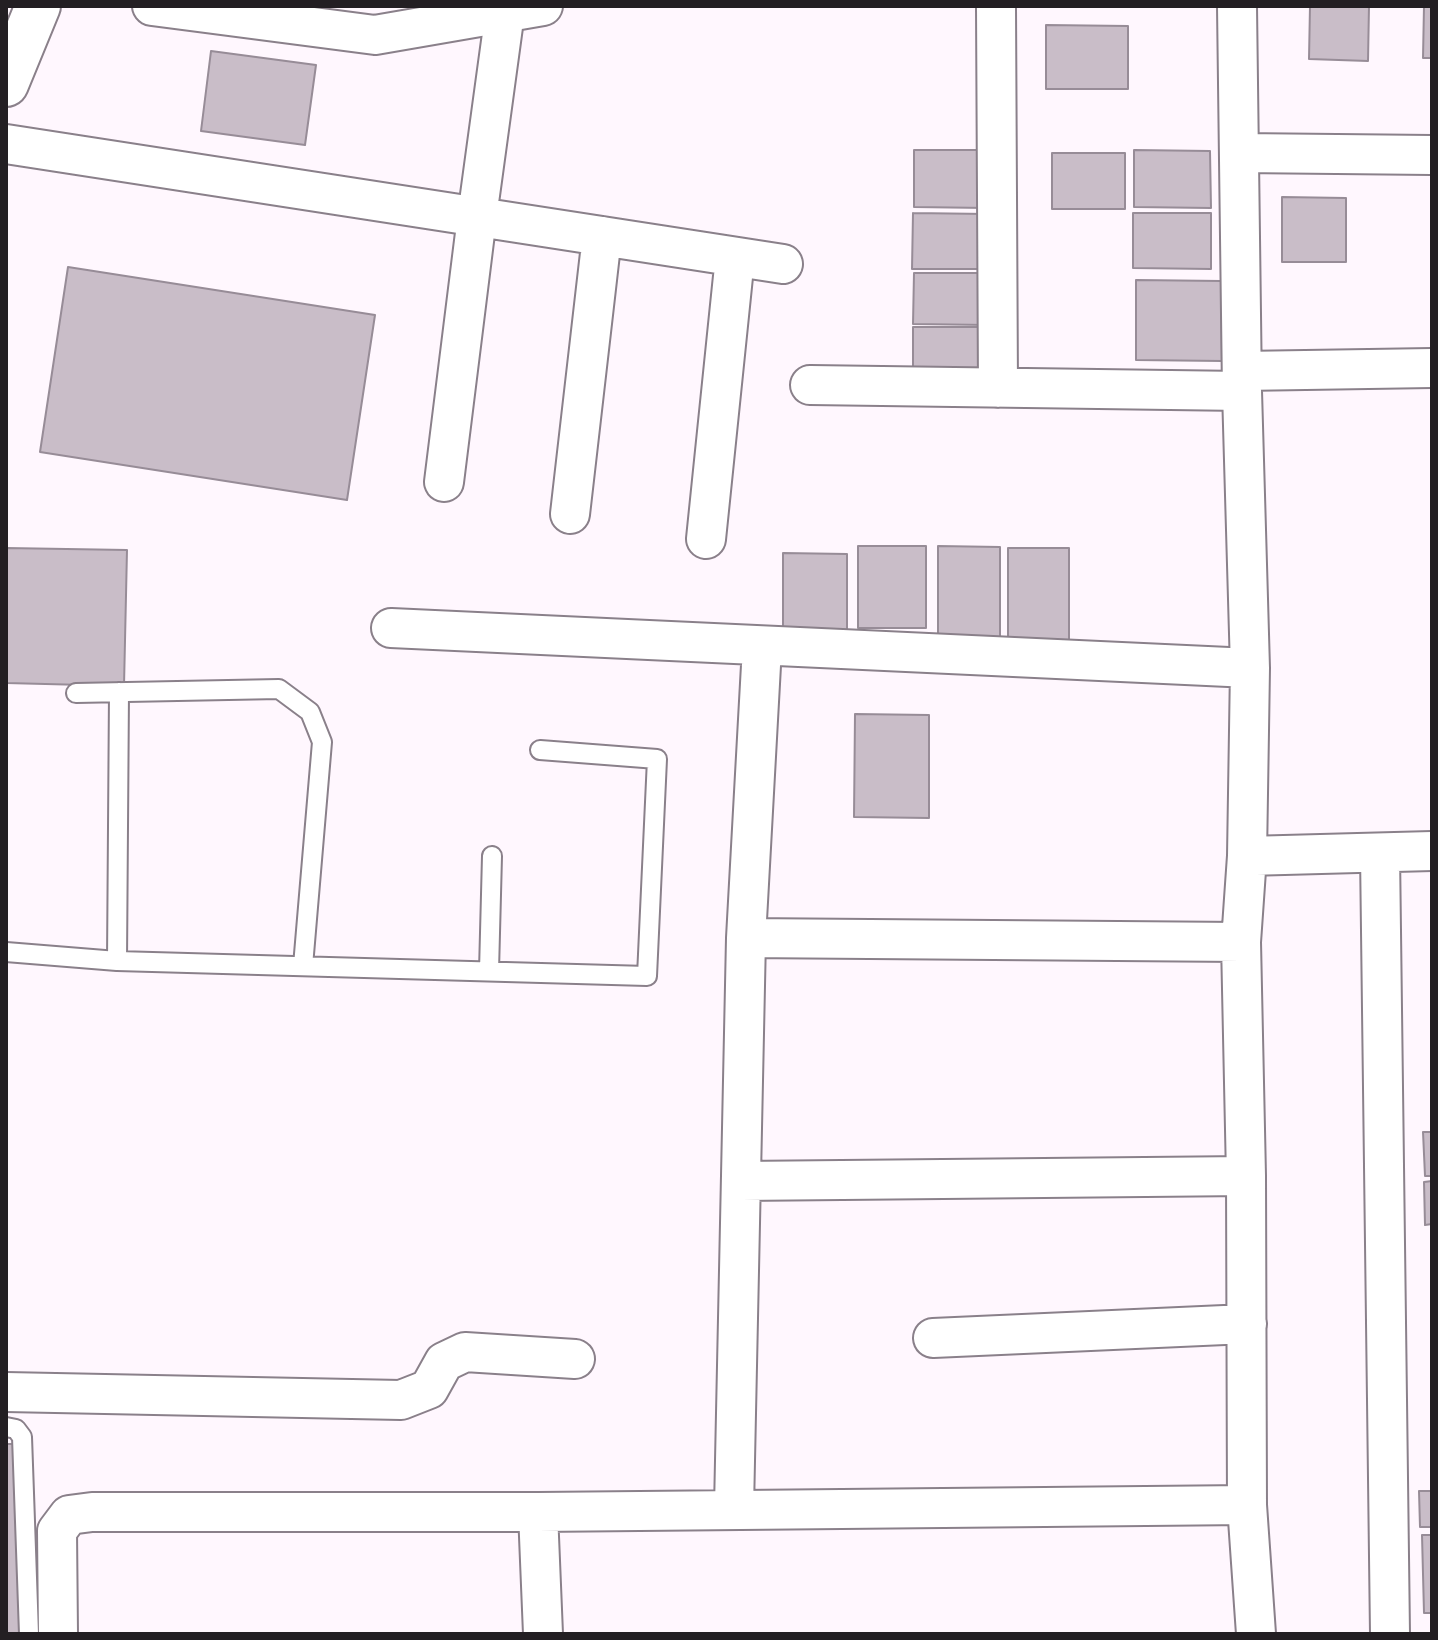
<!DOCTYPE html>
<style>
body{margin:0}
#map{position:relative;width:1438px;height:1640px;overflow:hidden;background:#fff7fe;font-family:"Varela Round",sans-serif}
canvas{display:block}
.frame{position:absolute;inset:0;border:8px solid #231f23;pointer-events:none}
</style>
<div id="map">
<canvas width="1438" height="1640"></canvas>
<div class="frame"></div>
</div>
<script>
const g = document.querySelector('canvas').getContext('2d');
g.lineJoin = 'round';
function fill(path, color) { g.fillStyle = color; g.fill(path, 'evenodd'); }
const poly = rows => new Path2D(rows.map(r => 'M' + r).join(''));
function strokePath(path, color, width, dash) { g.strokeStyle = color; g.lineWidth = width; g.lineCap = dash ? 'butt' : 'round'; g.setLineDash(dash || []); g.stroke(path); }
const building = poly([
 [1310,6,1369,6,1368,61,1309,59,1310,6],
 [1424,6,1432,6,1432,58,1423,58,1424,6],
 [1046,25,1128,26,1128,89,1046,89,1046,25],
 [211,51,316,65,305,145,201,131,211,51],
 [914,150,987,150,987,208,914,207,914,150],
 [1134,150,1210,151,1211,208,1134,207,1134,150],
 [1052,153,1125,153,1125,209,1052,209,1052,153],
 [1282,197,1346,198,1346,262,1282,262,1282,197],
 [913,213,987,214,987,269,912,269,913,213],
 [1133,213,1211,213,1211,269,1133,268,1133,213],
 [68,267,375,315,347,500,40,452,68,267],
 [914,273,987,273,987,325,913,324,914,273],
 [1136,280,1221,281,1222,361,1136,360,1136,280],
 [913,327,987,327,987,379,913,378,913,327],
 [858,546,926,546,926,628,858,628,858,546],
 [938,546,1000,547,1000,646,938,646,938,546],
 [6,548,127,550,124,686,6,683,6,548],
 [1008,548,1069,548,1069,647,1008,647,1008,548],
 [783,553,847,554,847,636,783,636,783,553],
 [855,714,929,715,929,818,854,817,855,714],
 [1423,1132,1432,1132,1432,1176,1425,1176,1423,1132],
 [1432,1181,1432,1224,1425,1225,1424,1182,1432,1181],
 [6,1444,15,1444,23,1634,6,1634,6,1444],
 [1419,1491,1432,1491,1432,1527,1420,1527,1419,1491],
 [1422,1535,1432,1535,1432,1613,1424,1613,1422,1535]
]);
fill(building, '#c9bdc8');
strokePath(building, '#978c97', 2);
const service = poly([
 [76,693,279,689,310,712,322,742,303,966],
 [6,952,117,961,647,976,657,759,540,750],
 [117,961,119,692],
 [489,971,492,856],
 [6,1427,16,1429,22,1437,29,1634]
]);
const minor = poly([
 [152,6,375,35,543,6],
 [996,6,998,388],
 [1237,6,1242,391,1250,668,1247,856,1241,942,1246,1176,1247,1505,1256,1634],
 [6,144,783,264],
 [1241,153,1432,155],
 [1242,371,1432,368],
 [810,385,1242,391],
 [444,482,477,217,505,12],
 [570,514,602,236],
 [706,539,735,257],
 [391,628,1250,668],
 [1380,853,1390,1634],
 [1247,856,1432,851],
 [746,938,1241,942],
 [741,1181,1246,1176],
 [933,1338,1247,1324],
 [6,1392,401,1400,429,1389,444,1362,465,1352,575,1359],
 [734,1508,746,938,762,647],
 [538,1512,543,1634],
 [58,1634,57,1531,69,1515,92,1512,538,1512,1247,1505]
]);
const tertiary = poly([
 [6,84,38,6]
]);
strokePath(service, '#8a808a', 22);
strokePath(minor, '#8a808a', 42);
strokePath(tertiary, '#8a808a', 48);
strokePath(service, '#fff', 18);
strokePath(minor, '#fff', 38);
strokePath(tertiary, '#fff', 44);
</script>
